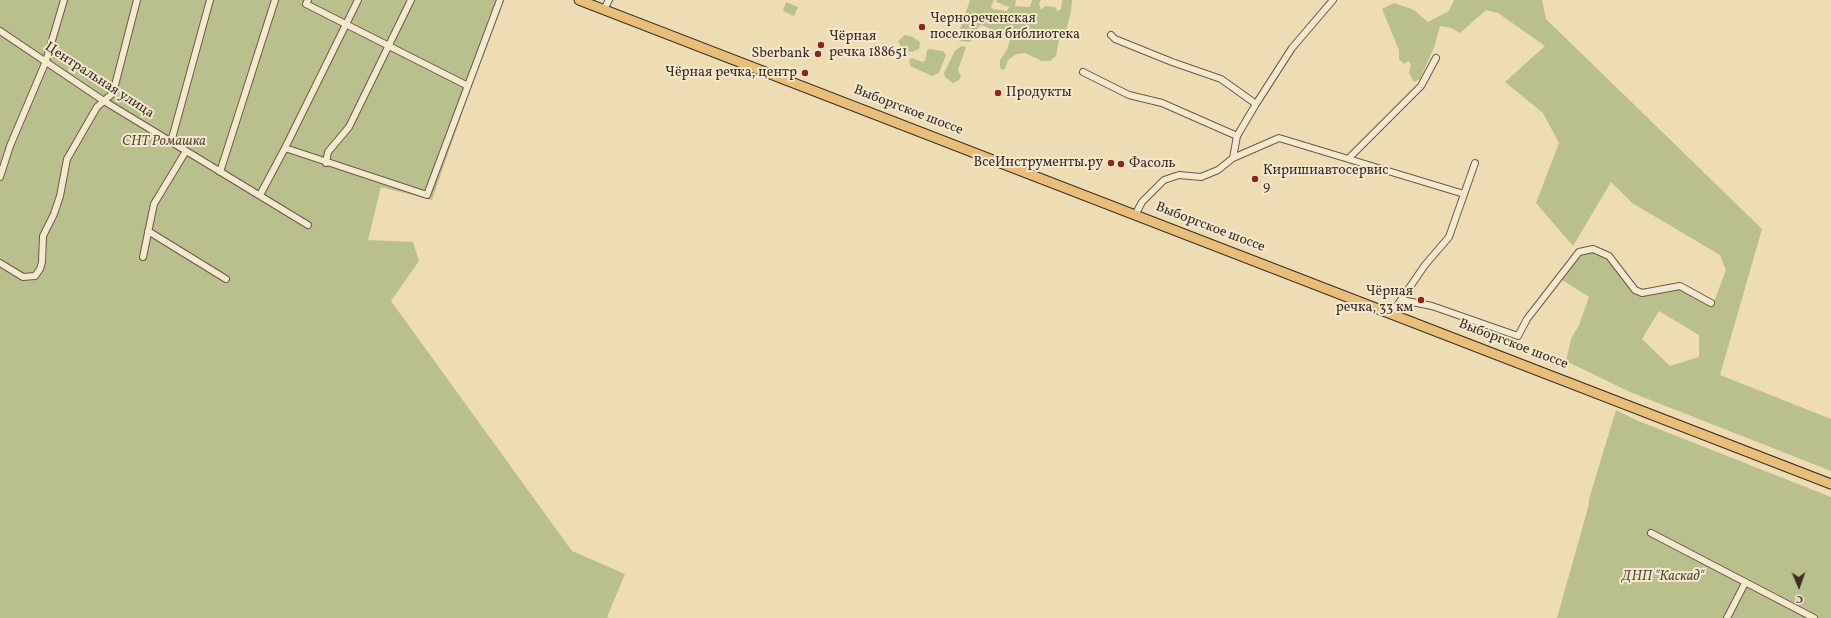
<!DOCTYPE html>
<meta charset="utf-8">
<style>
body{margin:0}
#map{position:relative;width:1831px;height:618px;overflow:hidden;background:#eedcb5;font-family:Vollkorn,serif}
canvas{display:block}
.north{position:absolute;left:1779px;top:566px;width:40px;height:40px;-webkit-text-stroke:3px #f4e8cf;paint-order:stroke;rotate:178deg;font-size:11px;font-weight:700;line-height:16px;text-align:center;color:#3e2e25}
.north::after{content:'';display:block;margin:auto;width:14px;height:18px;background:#3e2e25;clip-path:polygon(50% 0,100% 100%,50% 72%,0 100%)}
</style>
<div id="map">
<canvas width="1831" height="618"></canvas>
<div class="north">С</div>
</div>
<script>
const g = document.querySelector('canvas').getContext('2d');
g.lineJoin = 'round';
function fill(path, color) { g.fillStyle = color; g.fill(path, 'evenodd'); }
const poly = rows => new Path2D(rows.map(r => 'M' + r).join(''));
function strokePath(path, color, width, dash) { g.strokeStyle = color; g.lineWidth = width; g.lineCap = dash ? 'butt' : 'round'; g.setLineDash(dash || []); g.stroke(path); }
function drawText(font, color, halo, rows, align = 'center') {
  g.font = font + ' Vollkorn,serif'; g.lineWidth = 4; g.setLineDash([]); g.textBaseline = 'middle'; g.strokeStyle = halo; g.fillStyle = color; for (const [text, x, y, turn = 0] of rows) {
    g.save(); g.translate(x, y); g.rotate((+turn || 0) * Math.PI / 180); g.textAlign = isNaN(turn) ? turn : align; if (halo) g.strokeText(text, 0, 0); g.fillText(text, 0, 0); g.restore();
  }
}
fill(poly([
 [0,0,501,0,432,200,381,187,368,240,413,242,419,261,391,301,572,551,625,574,607,617,609,618,0,618],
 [970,0,994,0,991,7,993,9,1007,11,1009,7,996,2,997,0,1016,0,1015,6,1030,7,1032,0,1041,0,1039,3,1041,10,1045,6,1055,7,1057,11,1061,9,1062,0,1072,0,1071,12,1066,30,1060,35,1056,56,1050,61,1042,61,1025,53,1016,54,1008,60,1005,69,1002,70,1000,67,1000,60,1007,50,1010,40,1006,36,982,25,978,27,975,38,970,42,960,41,958,35],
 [1454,0,1542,0,1546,19,1762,229,1720,375,1831,419,1831,471,1630,392,1566,361,1571,339,1579,325,1589,297,1559,278,1579,252,1593,249,1609,256,1641,293,1680,286,1710,302,1715,299,1726,270,1720,255,1632,203,1611,182,1573,246,1536,203,1559,143,1543,113,1505,82,1545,46,1498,13,1486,10,1460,33,1451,28,1440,26,1435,45,1420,79,1414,82,1409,73,1411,64,1408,61,1404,64,1399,59,1399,50,1382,9,1394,3,1414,10,1428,22,1449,11],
 [1659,311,1699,335,1699,357,1670,366,1642,339],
 [786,2,798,7,794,16,783,11],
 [905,35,913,37,920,42,919,49,912,52,902,49,898,41],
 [961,46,966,47,958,70,961,77,959,80,953,83,945,77,944,73,955,51],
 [930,49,943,51,946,55,939,73,932,76,910,66,909,60,912,58,922,62,925,61,927,50],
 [1616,410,1636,420,1831,497,1831,618,1557,618,1589,504,1589,499]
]), '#b9c08d');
const minor = poly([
 [308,0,306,4,468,86],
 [604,9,609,0],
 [0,31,104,101,308,225],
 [1111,35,1115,39,1172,62,1221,79,1256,104],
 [1083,72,1129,95,1162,103,1237,136],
 [171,142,210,0],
 [285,148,427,195,500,0],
 [1233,158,1279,138,1464,194],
 [1349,158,1421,86,1436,58],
 [326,163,328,152,349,127,411,0],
 [220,172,275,0],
 [0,177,10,146,46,61,64,0],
 [260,195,285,148,358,0],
 [1135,215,1142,202,1164,180,1179,175,1201,177,1218,170,1233,158,1237,136,1256,104,1292,48,1333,0],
 [148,231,226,279],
 [143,257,154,204,186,151],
 [0,263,23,277,35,276,40,269,42,262,43,236,54,214,60,196,67,159,97,107,113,93,137,0],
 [1402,300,1432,306,1518,336,1527,319,1579,252,1593,249,1609,256,1635,290,1642,293,1680,286,1711,303],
 [1392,313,1425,265,1449,237,1475,163],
 [1651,533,1814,618],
 [1727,618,1745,583]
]);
const primary = poly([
 [579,0,1831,484]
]);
strokePath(minor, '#6a5a49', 8);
strokePath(primary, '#3e2e25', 11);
strokePath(minor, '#f4e8cf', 6);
strokePath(primary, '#e7be7a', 9);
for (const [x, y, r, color] of [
 [922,27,4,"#8f2418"],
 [821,45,4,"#8f2418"],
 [818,54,4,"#8f2418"],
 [805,73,4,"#8f2418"],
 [998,93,4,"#8f2418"],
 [1111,163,4,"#8f2418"],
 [1121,164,4,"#8f2418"],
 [1255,179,4,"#8f2418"],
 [1421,300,4,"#8f2418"]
]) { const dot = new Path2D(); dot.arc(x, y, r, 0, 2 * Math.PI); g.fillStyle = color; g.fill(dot); strokePath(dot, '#f4e8cf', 1.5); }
drawText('14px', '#3e2e25', '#f4e8cf', [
 ["Чернореченская",930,19],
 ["поселковая библиотека",930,35],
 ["Чёрная",829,37],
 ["речка 188651",829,53],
 ["Sberbank",810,54,"right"],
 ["Чёрная речка, центр",797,73,"right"],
 ["Продукты",1006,93],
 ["ВсеИнструменты.ру",1103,163,"right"],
 ["Фасоль",1129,164],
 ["Киришиавтосервис",1263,171],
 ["9",1263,187],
 ["Чёрная",1413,292,"right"],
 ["речка, 33 км",1413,308,"right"]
], 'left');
drawText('14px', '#3e2e25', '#f4e8cf', [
 ["Центральная улица",99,81,33],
 ["Выборгское шоссе",908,111,21],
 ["Выборгское шоссе",1210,228,21],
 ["Выборгское шоссе",1513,345,21]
]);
drawText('italic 14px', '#574b3a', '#f4e8cf', [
 ["СНТ Ромашка",164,142],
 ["ДНП \"Каскад\"",1663,577]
]);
</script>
